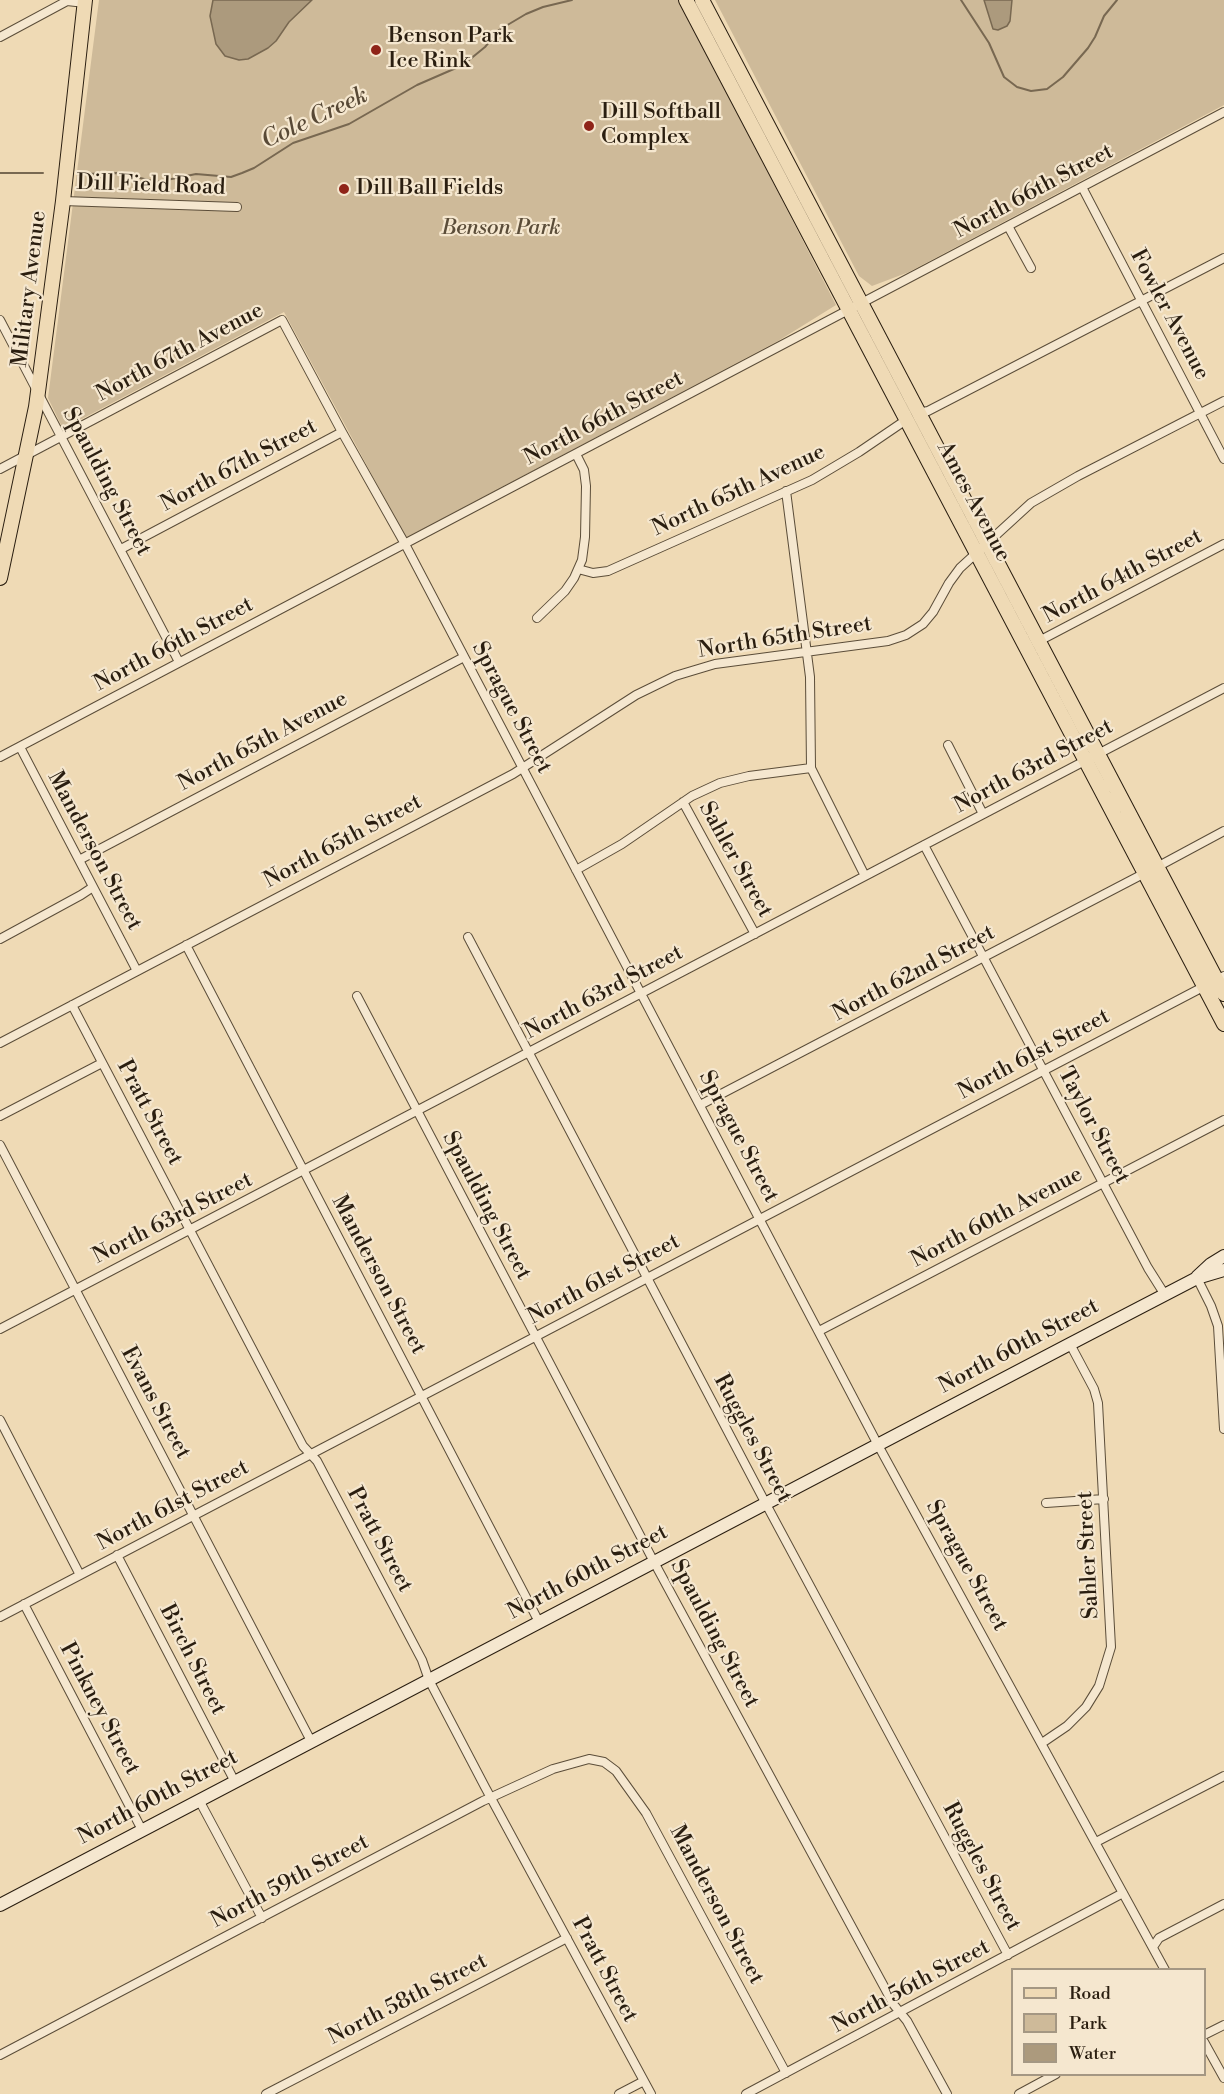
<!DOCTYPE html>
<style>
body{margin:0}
#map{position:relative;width:1224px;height:2094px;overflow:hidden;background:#efdab5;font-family:"Libre Bodoni",serif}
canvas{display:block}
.legend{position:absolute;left:1011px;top:1968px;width:195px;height:108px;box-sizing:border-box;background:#f5e7cf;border:2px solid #a49783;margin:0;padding:8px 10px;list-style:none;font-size:18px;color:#2a1e10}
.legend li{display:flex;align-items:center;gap:12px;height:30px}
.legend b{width:30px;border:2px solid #a49783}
</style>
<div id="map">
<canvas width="1224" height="2094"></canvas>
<ul class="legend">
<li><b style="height:8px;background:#efdab5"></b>Road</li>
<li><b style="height:16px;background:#ceba99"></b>Park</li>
<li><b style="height:16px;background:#ac9a7d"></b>Water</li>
</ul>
</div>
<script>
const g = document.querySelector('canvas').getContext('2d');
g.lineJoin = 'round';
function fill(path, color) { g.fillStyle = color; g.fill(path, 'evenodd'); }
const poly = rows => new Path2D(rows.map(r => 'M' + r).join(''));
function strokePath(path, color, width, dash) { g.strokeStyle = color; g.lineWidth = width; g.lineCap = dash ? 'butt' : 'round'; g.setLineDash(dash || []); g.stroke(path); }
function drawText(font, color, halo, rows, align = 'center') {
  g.font = font + ' "Libre Bodoni",serif'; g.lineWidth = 4.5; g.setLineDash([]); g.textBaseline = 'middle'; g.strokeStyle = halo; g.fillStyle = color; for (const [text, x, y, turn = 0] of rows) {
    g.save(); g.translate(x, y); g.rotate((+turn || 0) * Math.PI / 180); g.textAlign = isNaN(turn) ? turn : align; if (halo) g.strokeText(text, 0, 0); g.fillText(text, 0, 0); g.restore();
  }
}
fill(poly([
 [99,0,679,0,836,305,778,341,406,538,284,312,63,429,48,398],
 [715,0,1224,0,1224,105,909,272,872,286,859,276]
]), '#ceba99');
const water = poly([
 [213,0,312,0,289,22,276,41,268,48,248,59,239,60,225,56,216,44,210,16,213,0],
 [984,0,1012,0,1010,21,1007,26,998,30,993,29,984,0]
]);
fill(water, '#ac9a7d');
strokePath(water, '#786851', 1.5);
strokePath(poly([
 [961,0,989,43,1004,77,1017,87,1031,91,1047,89,1063,77,1088,48,1095,37,1104,16,1117,0],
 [0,173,43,173],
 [83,174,119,173,157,182,196,174,231,177,242,173,254,168,293,143,349,124,417,85,463,65,485,47,499,30,526,14,543,7,572,0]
]), '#786851', 2);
const street = poly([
 [0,37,67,1,85,3],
 [1082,187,1224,459],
 [63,201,237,207],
 [1008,226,1031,268],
 [0,320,179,662],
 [918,413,928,411,1224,258],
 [0,469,282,320,342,432,405,544,878,1445,1165,1970],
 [786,491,810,677,811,768,865,876],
 [121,549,342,432],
 [578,569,593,573,608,571,812,480,859,452,906,420],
 [537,618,565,591,574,578,582,560,585,537,586,486,584,470,576,454],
 [1039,641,1224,544],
 [948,745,983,814],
 [20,747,137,971],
 [0,757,1224,112],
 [683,802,755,934],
 [924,845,1148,1268,1165,1295],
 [79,860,464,657],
 [1157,867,1224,831],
 [576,870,622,844,692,796,720,783,749,776,811,768],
 [468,937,766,1504,1008,1955],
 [0,939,81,895,93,887],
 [186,945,539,1622],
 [357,996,654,1562,894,2005,907,2021,947,2094],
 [72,1005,303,1446,317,1461,422,1660,429,1680,485,1787,651,2094],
 [0,1043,513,774,636,695,675,676,715,664,888,641,906,635,923,624,933,612,949,583,960,568,1031,503,1078,476,1224,401],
 [700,1105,1145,873],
 [0,1116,102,1063],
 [0,1145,311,1741],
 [1197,1278,1211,1306,1218,1326,1224,1429],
 [0,1329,1224,688],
 [819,1331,1224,1120],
 [0,1420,80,1575],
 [1046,1503,1104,1499],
 [117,1555,235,1782],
 [24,1604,142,1830],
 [0,1617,1224,976],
 [1042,1743,1067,1726,1086,1707,1099,1686,1111,1647,1098,1403,1094,1389,1070,1344],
 [199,1800,262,1918],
 [1096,1842,1224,1776],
 [1153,1947,1159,1938,1224,1904],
 [1204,2035,1224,2025],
 [1204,2042,1224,2078],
 [0,2055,483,1801,553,1769,589,1759,604,1762,616,1771,646,1813,786,2073],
 [266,2094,567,1938],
 [619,2094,644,2081],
 [746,2094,1123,1893],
 [1019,2094,1056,2074]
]);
const secondary = poly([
 [1197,1277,1211,1264,1224,1256],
 [0,1905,1070,1344,1197,1278,1224,1270]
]);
const primary = poly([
 [686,0,1224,1024],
 [702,0,1224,994],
 [0,578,36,407,63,201,85,0]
]);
strokePath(street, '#5b4d39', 10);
strokePath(secondary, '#2a1e10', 14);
strokePath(primary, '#2a1e10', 16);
strokePath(street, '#f5e7cf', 8);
strokePath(secondary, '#f5e7cf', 12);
strokePath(primary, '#efdab5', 14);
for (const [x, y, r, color] of [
 [376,50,6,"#8f2418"],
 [589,126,6,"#8f2418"],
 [344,189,6,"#8f2418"]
]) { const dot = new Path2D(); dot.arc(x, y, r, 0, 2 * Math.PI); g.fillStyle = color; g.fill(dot); strokePath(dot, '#f5e7cf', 2); }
drawText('22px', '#2a1e10', '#f5e7cf', [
 ["Benson Park",388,37],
 ["Ice Rink",388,62],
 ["Dill Softball",601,113],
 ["Complex",601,138],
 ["Dill Ball Fields",356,189]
], 'left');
drawText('22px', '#2a1e10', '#f5e7cf', [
 ["Dill Field Road",151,186,2],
 ["North 66th Street",1034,192,-28],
 ["Military Avenue",30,289,-83],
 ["Fowler Avenue",1169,315,62],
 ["North 67th Avenue",180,353,-28],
 ["North 66th Street",604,419,-28],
 ["North 67th Street",239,466,-28],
 ["Spaulding Street",106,482,62],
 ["North 65th Avenue",739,491,-25],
 ["Ames Avenue",973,502,62],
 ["North 64th Street",1123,577,-28],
 ["North 65th Street",785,638,-9],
 ["North 66th Street",174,645,-28],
 ["Sprague Street",511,708,62],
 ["North 65th Avenue",263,742,-28],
 ["North 63rd Street",1034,767,-28],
 ["North 65th Street",343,842,-28],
 ["Manderson Street",94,851,62],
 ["Sahler Street",735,860,61],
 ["North 62nd Street",914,974,-28],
 ["North 63rd Street",604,993,-28],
 ["North 61st Street",1034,1055,-28],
 ["Pratt Street",149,1113,62],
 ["Taylor Street",1093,1126,62],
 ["Sprague Street",738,1137,62],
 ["Spaulding Street",486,1206,62],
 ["North 60th Avenue",997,1218,-28],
 ["North 63rd Street",173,1219,-27],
 ["Manderson Street",378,1275,62],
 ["North 61st Street",604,1280,-28],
 ["North 60th Street",1019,1347,-28],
 ["Evans Street",155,1403,62],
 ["Ruggles Street",752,1439,62],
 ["North 61st Street",173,1506,-28],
 ["Pratt Street",379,1540,62],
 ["Sahler Street",1089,1555,-93],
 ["Sprague Street",966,1566,61],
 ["North 60th Street",588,1573,-28],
 ["Spaulding Street",714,1634,62],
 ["Birch Street",192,1660,63],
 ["Pinkney Street",99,1709,62],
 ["North 60th Street",158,1798,-28],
 ["Ruggles Street",981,1867,62],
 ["North 59th Street",290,1882,-28],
 ["Manderson Street",716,1905,62],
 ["Pratt Street",604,1970,62],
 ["North 56th Street",911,1987,-28],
 ["North 58th Street",408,2000,-27]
]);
drawText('italic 22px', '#5b4d39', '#f5e7cf', [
 ["Benson Park",501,229]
]);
drawText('italic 24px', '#584936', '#f5e7cf', [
 ["Cole Creek",315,119,-25]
]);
</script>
